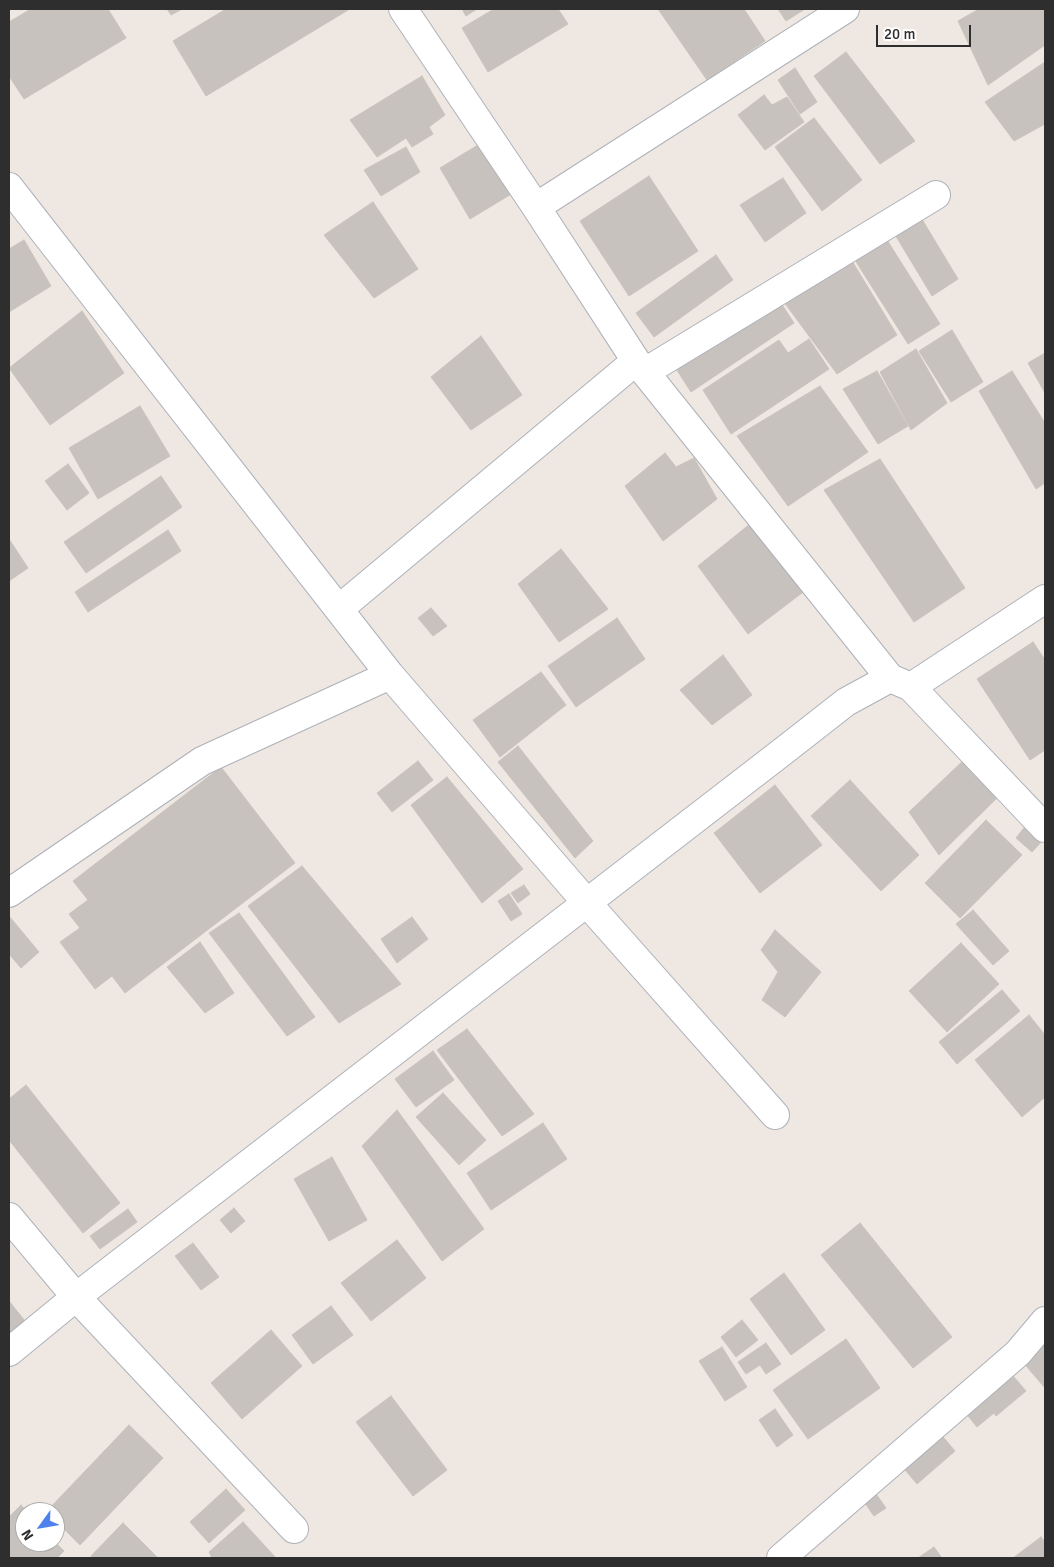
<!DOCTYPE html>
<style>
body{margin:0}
#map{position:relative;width:1054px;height:1567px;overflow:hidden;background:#eee7e2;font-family:Signika,sans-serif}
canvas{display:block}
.frame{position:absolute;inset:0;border:10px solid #2e2e2e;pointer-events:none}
.north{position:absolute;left:15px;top:1502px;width:50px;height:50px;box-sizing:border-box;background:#fff;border:1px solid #ababab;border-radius:50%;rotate:238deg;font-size:14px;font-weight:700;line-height:20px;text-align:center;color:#2e2e2e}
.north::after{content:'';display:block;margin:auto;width:18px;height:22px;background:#4f81ed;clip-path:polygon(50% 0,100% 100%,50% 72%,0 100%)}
.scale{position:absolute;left:876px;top:25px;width:95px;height:22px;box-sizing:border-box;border:2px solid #2e2e2e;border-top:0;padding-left:6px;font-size:15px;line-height:18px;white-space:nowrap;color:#2e2e2e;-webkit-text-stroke:4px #fff;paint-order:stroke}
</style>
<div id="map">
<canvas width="1054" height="1567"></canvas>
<div class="frame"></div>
<div class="north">N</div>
<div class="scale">20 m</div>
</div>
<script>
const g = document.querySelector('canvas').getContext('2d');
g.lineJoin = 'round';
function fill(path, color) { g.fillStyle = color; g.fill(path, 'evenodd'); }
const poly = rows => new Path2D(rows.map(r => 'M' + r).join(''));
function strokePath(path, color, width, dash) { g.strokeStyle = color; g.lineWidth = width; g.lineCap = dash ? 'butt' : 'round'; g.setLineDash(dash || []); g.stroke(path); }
const building = poly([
 [31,9,108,9,126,38,24,99,9,76,9,22,31,9],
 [167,9,182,9,171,15,167,9],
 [226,9,348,9,348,10,206,96,173,41,226,9],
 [462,9,477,9,466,16,462,9],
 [494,9,558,9,568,24,488,72,462,28,494,9],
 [658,9,744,9,765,41,707,80,658,9],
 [778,9,805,9,786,21,778,9],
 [979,9,1045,9,1045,45,988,85,958,21,979,9],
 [846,52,915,141,880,164,814,76,846,52],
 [1045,62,1045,124,1014,141,985,102,1045,62],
 [795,68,817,102,800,114,778,80,795,68],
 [422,76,445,115,429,127,433,134,412,147,406,138,377,157,350,120,422,76],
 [764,95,772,105,787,97,804,122,765,150,738,115,764,95],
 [814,118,862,180,822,211,775,147,814,118],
 [483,142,513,193,470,219,440,168,483,142],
 [406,147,420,172,381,196,364,170,406,147],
 [649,176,698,251,629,296,580,221,649,176],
 [783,178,806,213,765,242,740,205,783,178],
 [373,202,418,269,374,298,324,235,373,202],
 [920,216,958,279,932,296,894,233,920,216],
 [24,240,51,286,9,312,9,249,24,240],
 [887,240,940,324,908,344,855,260,887,240],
 [716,255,733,280,654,337,636,313,716,255],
 [852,261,897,335,837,374,784,302,852,261],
 [775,294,794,323,691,392,673,364,775,294],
 [82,311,124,373,50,425,9,368,82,311],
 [952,330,983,382,951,402,919,351,952,330],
 [481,336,522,395,471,430,431,377,481,336],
 [809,339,829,369,731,434,703,390,779,340,788,353,809,339],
 [916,349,947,403,911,430,880,372,916,349],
 [1045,353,1045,393,1028,363,1045,353],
 [877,371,908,426,878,444,843,389,877,371],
 [1012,371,1045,423,1045,483,1036,489,979,391,1012,371],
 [820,386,868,452,788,506,737,436,820,386],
 [140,406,170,456,98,499,69,448,140,406],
 [665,453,676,467,694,458,717,499,663,541,625,486,665,453],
 [880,459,965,588,914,622,824,490,880,459],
 [68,464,89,493,67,510,45,481,68,464],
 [161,476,182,507,86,573,64,542,161,476],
 [750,524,811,586,748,634,698,566,750,524],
 [168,530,181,551,88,612,75,592,168,530],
 [9,539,28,568,9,581,9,539],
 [561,549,608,609,559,642,518,584,561,549],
 [431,608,447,626,433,636,418,618,431,608],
 [617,618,645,659,576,707,548,666,617,618],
 [1033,642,1045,660,1045,750,1030,760,977,679,1033,642],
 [723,655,752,695,712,725,680,690,723,655],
 [541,672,566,705,500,757,473,720,541,672],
 [518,746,593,841,575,858,498,762,518,746],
 [966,758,1000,795,939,855,909,812,966,758],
 [418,761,433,780,392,812,377,793,418,761],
 [221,767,295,863,125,993,112,976,95,989,60,942,80,928,69,914,88,900,73,881,221,767],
 [447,777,523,869,482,903,411,805,447,777],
 [850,780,919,855,881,891,811,816,850,780],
 [775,785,822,845,760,893,714,833,775,785],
 [986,820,1022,855,960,918,925,883,986,820],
 [1027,824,1044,839,1032,852,1016,838,1027,824],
 [302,866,401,984,339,1023,248,906,302,866],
 [524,885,530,894,518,903,511,893,524,885],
 [509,894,522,914,511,921,498,901,509,894],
 [973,910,1009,951,993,965,956,924,973,910],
 [239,913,315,1017,287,1036,209,933,239,913],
 [9,916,39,952,21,968,9,954,9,916],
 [412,917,428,939,397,963,381,939,412,917],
 [775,930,821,972,785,1017,762,1000,778,972,761,950,775,930],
 [200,942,234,993,205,1013,167,967,200,942],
 [961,943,999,984,947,1032,909,991,961,943],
 [1002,990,1020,1011,957,1064,939,1042,1002,990],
 [1029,1015,1045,1035,1045,1079,1044,1081,1045,1083,1045,1097,1022,1117,975,1060,1029,1015],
 [467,1029,534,1114,502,1136,437,1050,467,1029],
 [433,1051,454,1080,416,1107,395,1079,433,1051],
 [26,1085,120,1203,83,1233,9,1140,9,1099,26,1085],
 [443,1093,486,1140,459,1165,416,1117,443,1093],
 [397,1110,484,1229,442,1261,362,1146,397,1110],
 [543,1123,567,1159,491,1210,467,1173,543,1123],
 [332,1157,367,1220,329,1241,294,1179,332,1157],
 [234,1208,245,1221,231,1233,220,1220,234,1208],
 [128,1209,137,1222,100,1249,90,1236,128,1209],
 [860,1223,952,1337,913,1368,821,1255,860,1223],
 [397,1240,426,1278,371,1321,341,1283,397,1240],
 [193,1243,219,1277,201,1290,175,1256,193,1243],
 [784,1273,825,1330,791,1355,750,1299,784,1273],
 [9,1301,25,1321,9,1335,9,1301],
 [331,1306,353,1335,313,1364,292,1335,331,1306],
 [742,1320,758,1340,736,1357,721,1337,742,1320],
 [271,1330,302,1366,242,1419,211,1383,271,1330],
 [846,1339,880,1388,808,1439,773,1390,846,1339],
 [1045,1339,1045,1388,1021,1360,1045,1339],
 [766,1343,781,1364,766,1374,760,1365,746,1374,738,1362,766,1343],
 [722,1347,747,1387,725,1401,699,1361,722,1347],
 [1007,1369,1026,1391,996,1416,994,1413,977,1427,961,1407,1007,1369],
 [391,1396,447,1470,413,1496,356,1422,391,1396],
 [775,1409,793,1435,777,1447,759,1420,775,1409],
 [129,1425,163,1458,80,1545,55,1520,55,1512,46,1512,129,1425],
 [938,1431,955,1451,917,1484,900,1464,938,1431],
 [226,1489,245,1510,209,1543,190,1522,226,1489],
 [874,1491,886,1508,874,1516,862,1499,874,1491],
 [21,1505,27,1512,25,1512,25,1542,55,1542,64,1551,57,1558,9,1558,9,1517,21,1505],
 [243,1522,276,1558,212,1558,209,1552,243,1522],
 [123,1523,158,1558,93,1558,91,1556,123,1523],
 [1041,1537,1045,1542,1045,1558,1013,1558,1041,1537],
 [934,1547,942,1558,918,1558,934,1547]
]);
fill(building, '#c7c2bd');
strokePath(building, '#cac3bb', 1);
const minor = poly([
 [403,9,536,207,636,361,890,678],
 [9,187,390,675,587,903,775,1115],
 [536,207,845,9],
 [645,372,936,195],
 [339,609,636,361],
 [911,687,1045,828],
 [9,893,202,761,390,675],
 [9,1217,76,1297,294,1529],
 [9,1352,76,1297,786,749,846,702,890,678,911,687,1045,599],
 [781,1558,1018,1353,1045,1321]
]);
strokePath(minor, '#aeb1b9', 30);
strokePath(minor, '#fff', 28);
</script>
